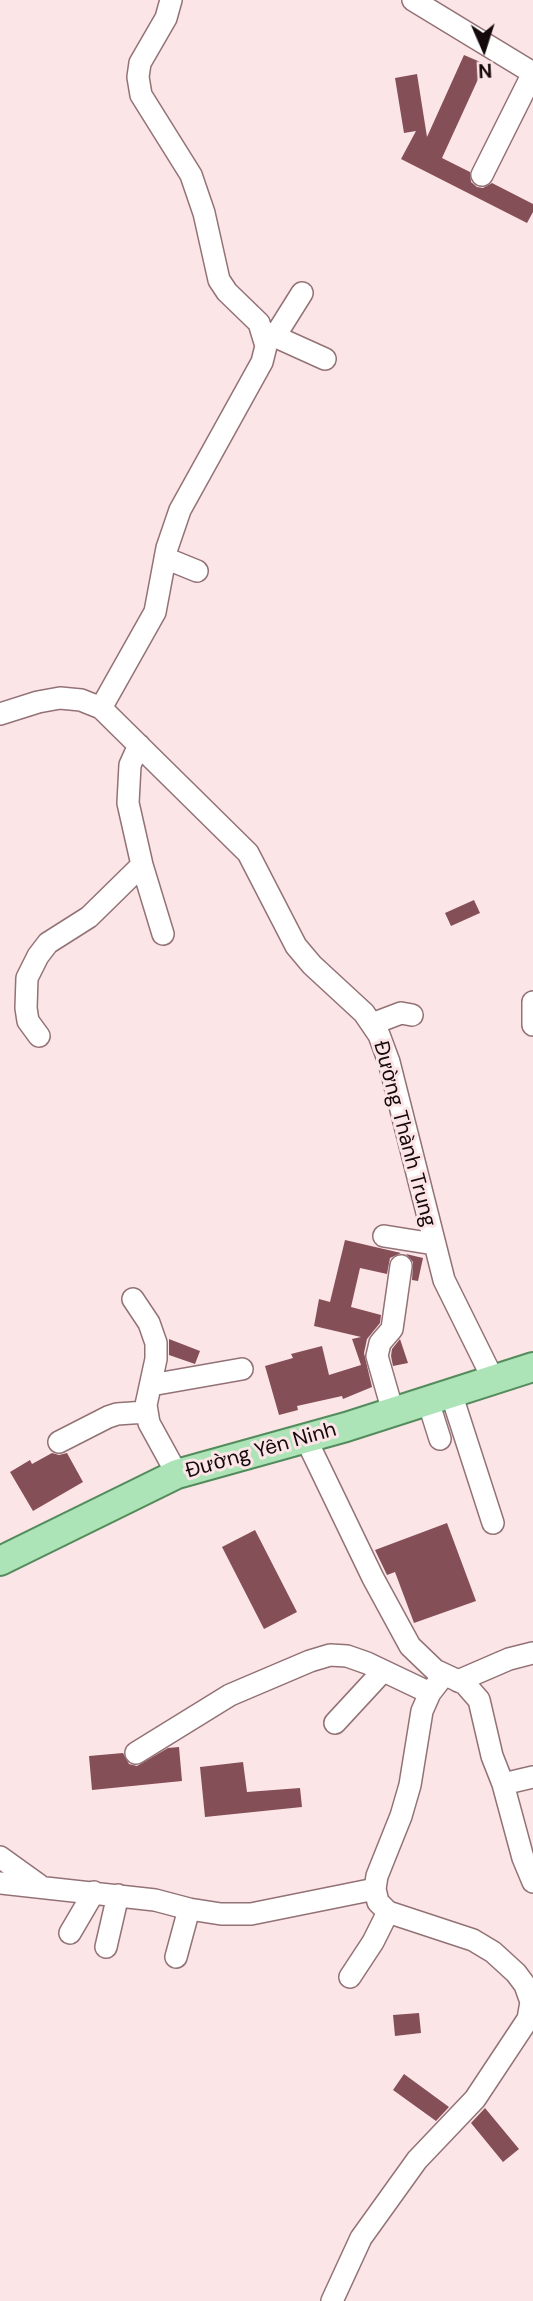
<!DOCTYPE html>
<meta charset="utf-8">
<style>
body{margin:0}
#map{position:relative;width:533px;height:2301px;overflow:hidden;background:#fce5e7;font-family:"DM Sans",sans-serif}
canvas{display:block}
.north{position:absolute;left:449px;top:14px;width:70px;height:70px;-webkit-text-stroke:5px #fce5e7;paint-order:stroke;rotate:177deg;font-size:19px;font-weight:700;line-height:28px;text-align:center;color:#15090b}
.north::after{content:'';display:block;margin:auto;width:24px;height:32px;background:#15090b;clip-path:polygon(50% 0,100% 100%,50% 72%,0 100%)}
</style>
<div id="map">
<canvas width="533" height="2301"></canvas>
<div class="north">N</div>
</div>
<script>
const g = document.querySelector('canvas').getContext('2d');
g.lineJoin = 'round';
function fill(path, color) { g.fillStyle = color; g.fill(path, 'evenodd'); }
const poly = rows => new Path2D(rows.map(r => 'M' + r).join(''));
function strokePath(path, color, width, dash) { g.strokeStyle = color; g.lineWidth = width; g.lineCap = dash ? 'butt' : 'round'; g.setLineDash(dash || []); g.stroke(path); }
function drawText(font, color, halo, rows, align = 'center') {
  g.font = font + ' "DM Sans",sans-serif'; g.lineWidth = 6; g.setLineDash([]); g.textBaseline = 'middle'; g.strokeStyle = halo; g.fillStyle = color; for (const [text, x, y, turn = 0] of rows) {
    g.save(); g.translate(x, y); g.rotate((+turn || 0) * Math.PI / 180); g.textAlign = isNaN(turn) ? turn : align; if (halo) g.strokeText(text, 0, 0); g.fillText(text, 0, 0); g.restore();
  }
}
fill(poly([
 [464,55,485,64,442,158,470,172,471,182,477,187,483,188,492,183,533,204,533,212,527,223,401,159,416,131,404,133,395,78,417,74,427,137],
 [474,900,480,913,451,926,445,913],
 [345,1240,401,1253,390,1258,387,1274,360,1268,351,1307,381,1315,380,1323,367,1339,364,1353,372,1387,343,1399,342,1396,297,1406,298,1410,279,1415,265,1366,293,1358,291,1354,322,1346,329,1375,361,1365,352,1339,361,1337,314,1326,319,1299,330,1302],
 [406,1254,423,1258,418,1281,412,1280,413,1262],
 [169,1339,200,1351,195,1364,169,1355],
 [400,1339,408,1363,393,1366,391,1356,392,1349],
 [52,1453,59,1455,67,1453,83,1482,33,1511,10,1472,30,1460,32,1464],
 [447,1523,476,1601,414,1623,395,1572,387,1575,375,1550],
 [255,1530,297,1612,264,1629,222,1547],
 [179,1747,182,1781,92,1790,89,1756,123,1753,129,1764,137,1766,168,1748],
 [243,1762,247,1792,300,1788,302,1807,205,1817,200,1767],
 [419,2013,421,2033,395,2036,393,2015],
 [404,2074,449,2107,436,2121,393,2090],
 [485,2108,519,2149,503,2162,471,2123]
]), '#854f57');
const minor = poly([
 [413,0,533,73,482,175],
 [263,331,325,359],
 [275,336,302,293],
 [165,558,197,571],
 [101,708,155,612,167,548,180,510,262,362,266,346,259,323,227,292,219,280,204,213,191,175,141,95,138,77,140,63,166,18,171,0],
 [0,714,38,702,60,698,81,700,101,708,248,853,296,946,312,965,364,1013,379,1035,389,1062,444,1280,493,1379],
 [139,745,130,765,128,803,142,865,163,934],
 [533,1002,533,1025],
 [372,1024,401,1013,412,1015],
 [39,1036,28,1021,26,1008,27,978,38,956,48,943,89,917,142,865],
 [384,1236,434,1244],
 [133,1299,149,1323,156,1343,156,1359,146,1405,149,1423,177,1474],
 [151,1385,242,1369],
 [451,1393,493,1523],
 [428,1401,440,1439],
 [393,1412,377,1356,380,1343,392,1329,401,1266],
 [305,1437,373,1578,410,1646,435,1670,465,1684,479,1700,492,1756,503,1784,523,1858,533,1882],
 [59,1442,108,1417,117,1414,146,1412],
 [458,1681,509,1659,533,1653],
 [335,1723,383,1671],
 [136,1753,230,1695,310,1661,330,1655,347,1656,367,1663,430,1693],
 [503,1784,533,1777],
 [0,1857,39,1885],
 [0,1883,155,1900,189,1909,221,1914,251,1914,375,1889],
 [70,1933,94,1892],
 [106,1947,118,1895],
 [176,1957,189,1909],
 [350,1977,373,1942,388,1912],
 [332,2301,361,2238,417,2160,475,2099,528,2019,531,2002,525,1985,516,1973,493,1952,473,1940,388,1912,378,1902,375,1889,377,1876,401,1816,410,1785,422,1711,430,1693,444,1675]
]);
const major = poly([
 [0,1561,177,1474,346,1427,533,1367]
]);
strokePath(minor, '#937276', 24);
strokePath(major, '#538b5c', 32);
strokePath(minor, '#fff', 21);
strokePath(major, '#ace3b7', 28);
drawText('21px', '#15090b', '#fce5e7', [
 ["Đường Thành Trung",404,1134,75],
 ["Đường Yên Ninh",261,1451,-16]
]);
</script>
